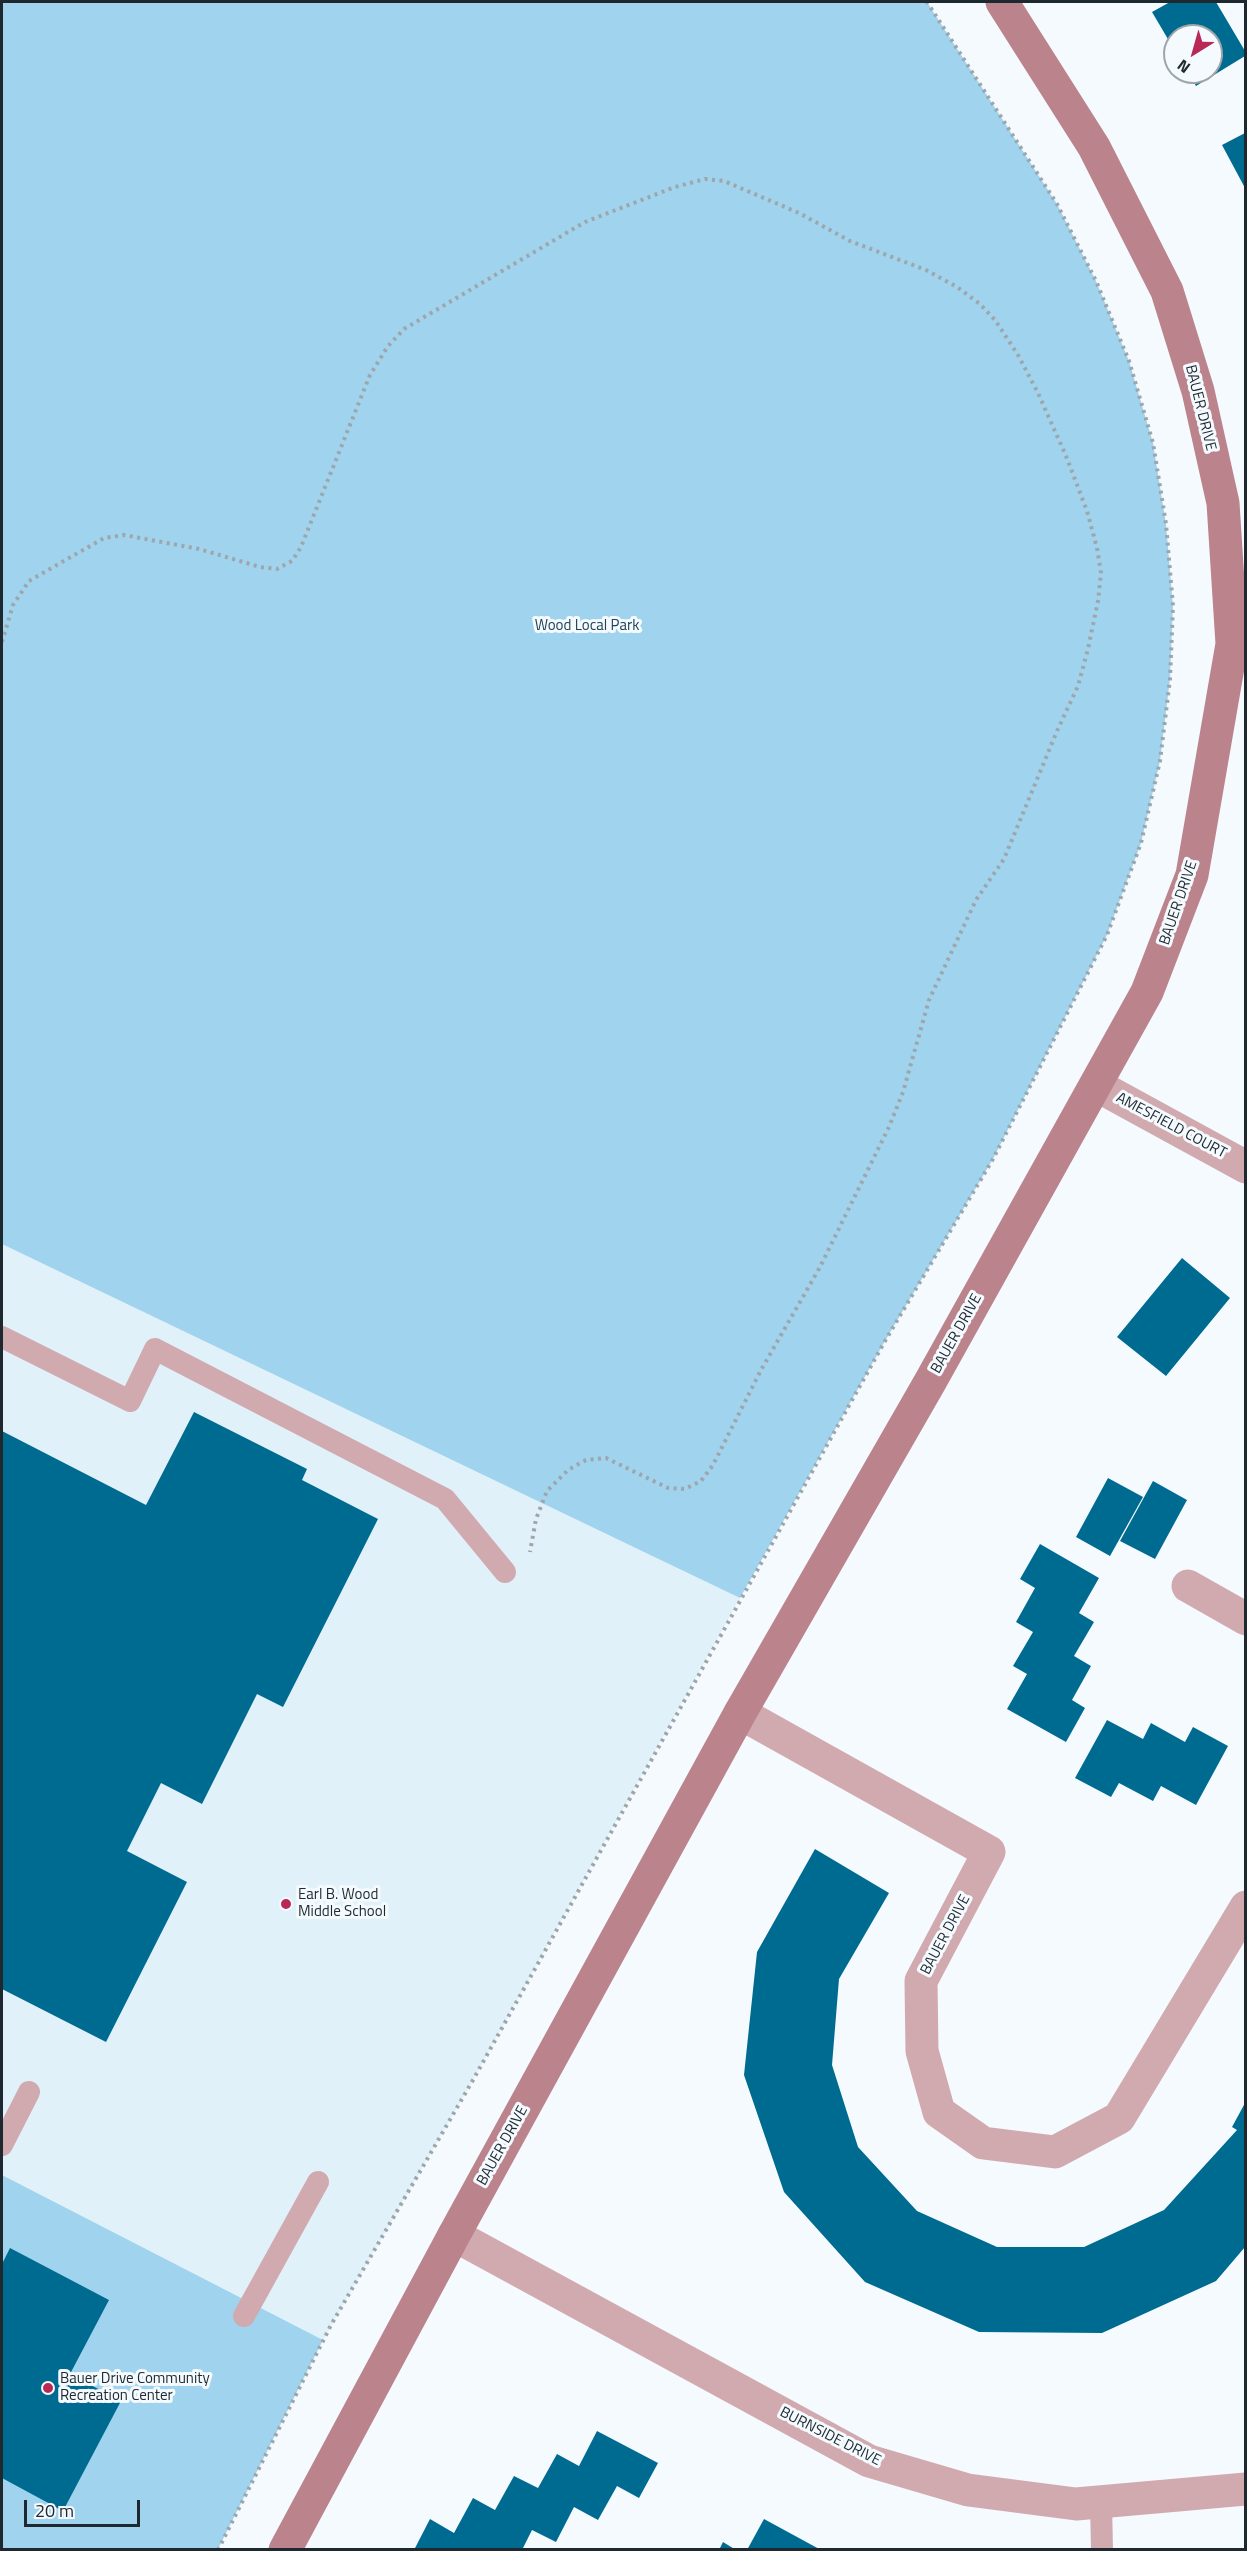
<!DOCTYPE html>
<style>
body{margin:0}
#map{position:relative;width:1247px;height:2551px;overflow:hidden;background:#f4fafe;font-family:"Titillium Web",sans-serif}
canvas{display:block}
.frame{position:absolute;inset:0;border:3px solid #1d292f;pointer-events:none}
.north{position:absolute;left:1163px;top:24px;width:60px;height:60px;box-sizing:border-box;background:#f4fafe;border:2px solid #9ea6ab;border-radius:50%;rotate:217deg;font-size:16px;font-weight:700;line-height:24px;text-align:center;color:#1d292f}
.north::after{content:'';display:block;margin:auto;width:21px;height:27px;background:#b82956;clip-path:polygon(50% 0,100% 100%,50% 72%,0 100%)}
.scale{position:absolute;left:24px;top:2500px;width:116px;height:27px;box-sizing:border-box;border:3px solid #1d292f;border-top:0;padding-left:8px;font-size:18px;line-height:21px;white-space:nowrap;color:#1d292f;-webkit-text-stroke:4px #f4fafe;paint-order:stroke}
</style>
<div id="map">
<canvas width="1247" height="2551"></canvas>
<div class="frame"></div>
<div class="north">N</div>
<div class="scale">20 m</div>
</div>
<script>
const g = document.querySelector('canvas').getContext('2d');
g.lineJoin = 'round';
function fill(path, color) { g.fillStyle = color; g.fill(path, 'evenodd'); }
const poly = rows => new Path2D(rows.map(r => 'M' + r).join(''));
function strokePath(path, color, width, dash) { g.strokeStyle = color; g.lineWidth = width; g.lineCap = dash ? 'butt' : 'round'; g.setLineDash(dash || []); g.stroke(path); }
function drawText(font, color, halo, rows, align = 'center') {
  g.font = font + ' "Titillium Web",sans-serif'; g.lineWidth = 6; g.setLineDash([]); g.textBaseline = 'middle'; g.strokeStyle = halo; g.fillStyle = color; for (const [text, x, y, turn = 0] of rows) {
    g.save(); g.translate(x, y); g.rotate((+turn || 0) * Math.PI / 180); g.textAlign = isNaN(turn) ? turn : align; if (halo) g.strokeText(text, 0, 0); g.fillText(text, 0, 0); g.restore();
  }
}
fill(poly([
 [2,1239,740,1598,473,2080,323,2340,2,2175]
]), '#e1f1f9');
fill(poly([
 [2,2,927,2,1057,204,1096,281,1129,361,1153,443,1166,524,1173,606,1170,679,1160,761,1141,843,1107,935,993,1159,885,1341,740,1598,2,1244],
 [2,2175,323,2340,218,2549,2,2549]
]), '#a0d3ee');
fill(poly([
 [1170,2,1216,2,1245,51,1245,56,1196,86,1188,72,1211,72,1211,36,1175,36,1175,51,1152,12],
 [1245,133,1245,188,1222,145],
 [1182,1258,1230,1298,1166,1376,1117,1337],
 [194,1412,307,1469,302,1480,378,1519,283,1707,257,1694,202,1804,161,1783,127,1851,187,1882,106,2042,2,1989,2,1431,146,1505],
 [1108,1478,1143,1497,1110,1556,1076,1537],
 [1153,1481,1187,1500,1155,1559,1120,1541],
 [1040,1544,1099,1578,1079,1613,1094,1622,1074,1656,1091,1666,1072,1700,1085,1708,1066,1742,1007,1709,1027,1674,1013,1666,1033,1632,1016,1622,1035,1588,1020,1579],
 [1107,1720,1143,1739,1151,1723,1185,1742,1193,1727,1228,1746,1196,1805,1161,1786,1153,1801,1119,1783,1111,1797,1075,1778],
 [815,1849,889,1893,839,1979,832,2065,858,2147,917,2211,997,2247,1084,2247,1164,2210,1237,2130,1232,2127,1245,2103,1245,2247,1216,2281,1102,2333,979,2332,865,2282,784,2192,744,2075,757,1952],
 [10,2248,109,2300,70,2374,121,2401,63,2511,2,2478,2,2264],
 [597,2431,658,2463,639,2498,617,2486,598,2520,574,2507,556,2542,532,2530,522,2550,414,2550,430,2519,454,2533,473,2498,495,2510,514,2476,538,2488,557,2454,579,2466],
 [764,2519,821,2550,747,2550],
 [723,2542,736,2550,719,2550]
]), '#006b91');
strokePath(poly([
 [2,642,13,605,29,581,104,538,124,535,199,549,260,567,277,569,292,561,301,547,370,375,388,346,404,329,585,222,675,187,705,179,724,181,799,213,850,241,926,270,957,287,980,304,995,320,1018,355,1038,393,1066,456,1087,511,1097,548,1101,573,1098,601,1088,649,1078,686,1057,731,1004,859,976,900,929,1000,903,1092,889,1127,820,1267,761,1370,713,1465,701,1481,685,1489,668,1488,606,1458,586,1460,568,1470,547,1491,536,1519,530,1552],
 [218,2550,331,2325,473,2080,885,1341,993,1159,1107,935,1141,843,1160,761,1170,679,1173,606,1166,524,1153,443,1129,361,1096,281,1057,204,927,2]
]), '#9da6aa', 4, [3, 4.5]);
strokePath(poly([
 [2,1337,130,1401,155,1349,445,1499,505,1572],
 [2,2145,29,2092],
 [244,2316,318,2182],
 [1101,2502,1102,2550]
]), '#d1aab0', 22);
strokePath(poly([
 [1096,1085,1246,1167],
 [1188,1586,1246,1619],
 [740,1713,989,1852,921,1981,922,2051,939,2112,983,2143,1055,2152,1119,2118,1246,1907],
 [454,2235,869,2461,968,2490,1076,2504,1246,2489]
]), '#d1aab0', 33);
strokePath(poly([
 [285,2550,454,2235,740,1713,930,1382,1147,992,1192,875,1232,644,1223,503,1198,391,1167,291,1094,147,1002,2]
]), '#bb848d', 33);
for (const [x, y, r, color] of [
 [286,1904,6,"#b82956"],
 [48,2388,6,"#b82956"]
]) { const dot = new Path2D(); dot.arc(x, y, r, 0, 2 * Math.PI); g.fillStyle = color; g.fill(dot); strokePath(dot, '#f4fafe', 2); }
drawText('15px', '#1d292f', '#f4fafe', [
 ["BAUER DRIVE",1200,408,76],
 ["BAUER DRIVE",1179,903,-71],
 ["AMESFIELD COURT",1171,1126,28],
 ["BAUER DRIVE",957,1334,-61],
 ["BAUER DRIVE",946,1935,-62],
 ["BAUER DRIVE",503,2146,-61],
 ["BURNSIDE DRIVE",830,2437,27]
]);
drawText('15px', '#214557', '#f4fafe', [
 ["Wood Local Park",587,626]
]);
drawText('15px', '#1d292f', '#f4fafe', [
 ["Earl B. Wood",298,1895],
 ["Middle School",298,1912],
 ["Bauer Drive Community",60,2379],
 ["Recreation Center",60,2396]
], 'left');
</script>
